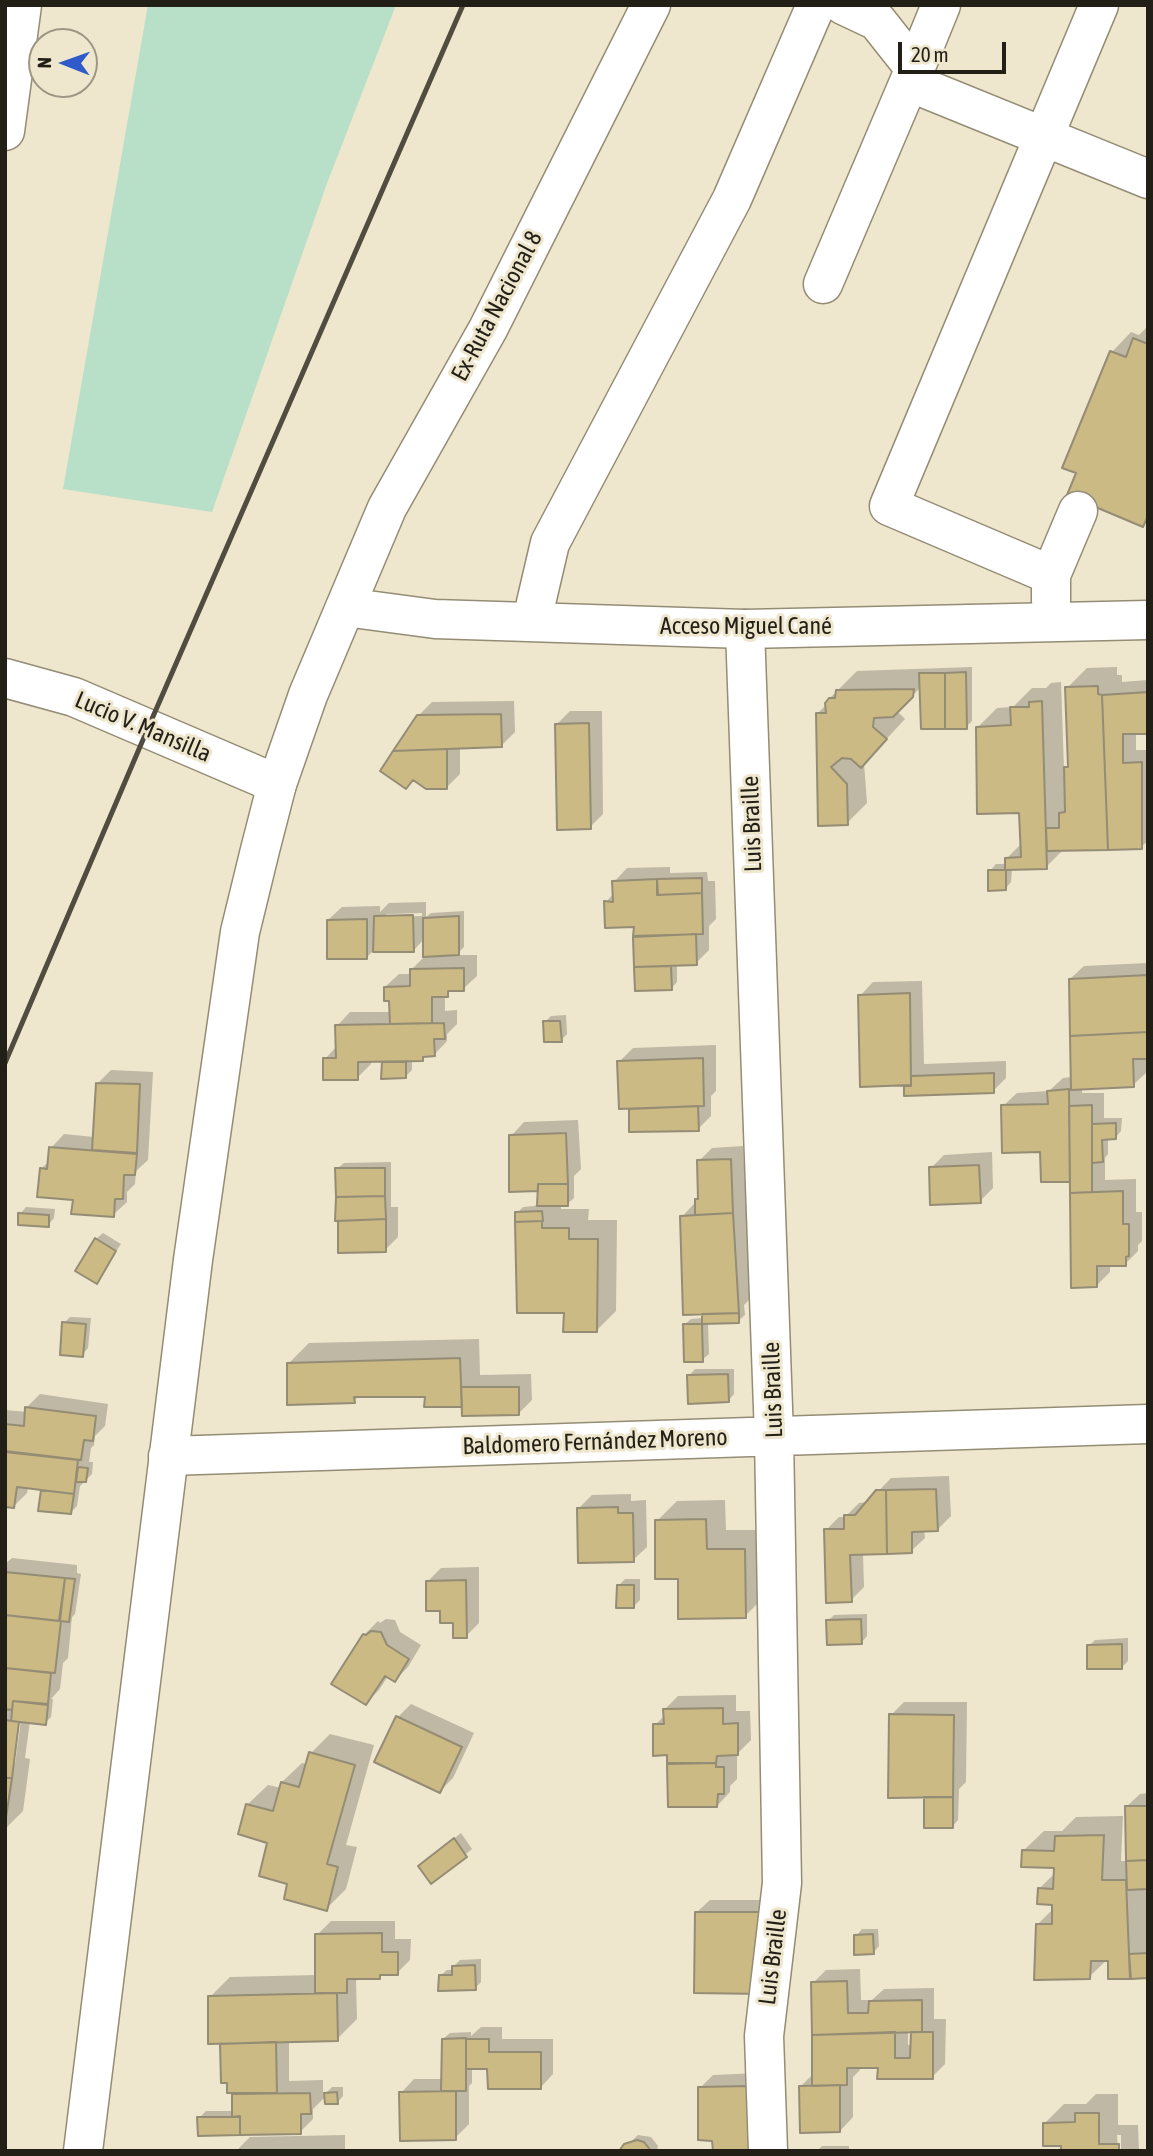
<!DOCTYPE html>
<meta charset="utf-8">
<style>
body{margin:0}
#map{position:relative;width:1153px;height:2156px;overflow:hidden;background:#eee6cd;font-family:"Asap Condensed",sans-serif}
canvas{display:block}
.frame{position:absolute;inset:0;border:7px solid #221f16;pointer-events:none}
.north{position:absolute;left:28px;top:28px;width:70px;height:70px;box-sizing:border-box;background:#eee6cd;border:2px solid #9c9684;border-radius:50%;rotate:271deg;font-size:19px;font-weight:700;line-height:28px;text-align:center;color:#221f16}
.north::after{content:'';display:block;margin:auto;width:24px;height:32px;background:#2f5ac9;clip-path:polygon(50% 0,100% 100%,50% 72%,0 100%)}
.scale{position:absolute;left:898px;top:42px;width:108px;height:32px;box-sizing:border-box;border:4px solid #221f16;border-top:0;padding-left:9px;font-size:21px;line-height:24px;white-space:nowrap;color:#221f16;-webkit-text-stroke:5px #eee6cd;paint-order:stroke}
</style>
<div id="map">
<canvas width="1153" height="2156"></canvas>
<div class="frame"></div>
<div class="north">N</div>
<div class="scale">20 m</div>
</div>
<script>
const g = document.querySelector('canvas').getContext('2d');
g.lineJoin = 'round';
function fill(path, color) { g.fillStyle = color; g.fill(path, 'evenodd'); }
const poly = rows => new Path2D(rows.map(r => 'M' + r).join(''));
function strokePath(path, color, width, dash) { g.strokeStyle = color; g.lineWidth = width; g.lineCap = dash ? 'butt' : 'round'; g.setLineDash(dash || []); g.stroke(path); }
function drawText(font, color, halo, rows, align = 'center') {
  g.font = font + ' "Asap Condensed",sans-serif'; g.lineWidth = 6; g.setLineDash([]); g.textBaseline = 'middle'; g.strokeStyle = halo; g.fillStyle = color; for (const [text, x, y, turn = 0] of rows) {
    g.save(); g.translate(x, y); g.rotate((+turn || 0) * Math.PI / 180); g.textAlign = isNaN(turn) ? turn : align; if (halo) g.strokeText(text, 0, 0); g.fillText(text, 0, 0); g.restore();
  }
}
fill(poly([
 [148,5,396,5,326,186,212,512,63,489]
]), '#b8dfc8');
fill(poly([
 [1148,326,1148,520,1143,525,1078,472,1112,352,1131,332,1139,335],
 [972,667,972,721,966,727,922,686,897,711,905,719,864,763,867,803,847,823,820,824,818,713,828,703,828,700,857,671],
 [1117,667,1117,675,1122,675,1122,682,1148,680,1148,732,1136,732,1136,750,1148,750,1148,841,1141,847,1064,849,1046,867,1012,868,1011,882,1005,889,990,871,996,864,1007,864,1007,858,1022,843,1021,811,977,728,997,708,1013,707,1032,688,1046,688,1051,683,1061,682,1064,769,1069,764,1067,688,1087,668],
 [514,701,515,732,501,746,460,747,460,774,447,787,414,779,406,787,418,716,432,702],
 [570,711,602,711,603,814,590,827,557,724],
 [670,867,670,873,707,872,708,881,715,881,716,919,709,926,709,950,696,963,677,964,677,982,671,989,637,989,635,926,606,902,614,893,614,882,627,868],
 [426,902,426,917,431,913,464,911,464,947,456,955,477,955,477,976,463,989,453,989,445,995,445,1011,457,1010,457,1024,447,1034,447,1041,434,1055,427,1055,423,1059,412,1060,412,1070,405,1077,384,1063,386,1060,371,1060,371,1064,357,1078,325,1059,337,1046,337,1026,350,1012,391,1012,391,1000,385,987,399,974,412,974,412,969,424,957,424,939,414,950,374,950,367,957,328,920,342,907,380,906,380,912,389,903],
 [422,913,422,916,386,917,386,914],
 [1148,963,1147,1072,1133,1085,1082,1087,1082,1093,1104,1093,1104,1118,1122,1118,1121,1131,1115,1138,1108,1138,1108,1154,1105,1158,1105,1180,1136,1179,1136,1212,1142,1212,1142,1241,1138,1245,1138,1251,1125,1264,1110,1264,1110,1272,1096,1286,1073,1286,1071,1180,1003,1106,1017,1093,1049,1091,1063,1078,1072,1077,1070,979,1084,966],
 [922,981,924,1064,1006,1061,1006,1078,993,1091,905,1094,906,1084,860,996,873,982],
 [566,1015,567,1034,561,1040,545,1022,551,1016],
 [716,1045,716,1091,711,1096,711,1116,698,1129,631,1131,630,1107,619,1062,633,1048],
 [111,1070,153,1072,148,1160,136,1171,135,1184,127,1192,127,1202,113,1215,75,1199,41,1169,50,1160,51,1148,64,1134,94,1137,98,1083],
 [578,1120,581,1169,574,1176,574,1198,567,1204,561,1204,561,1209,589,1209,588,1220,617,1220,616,1311,596,1331,566,1312,517,1213,523,1207,534,1206,539,1203,539,1190,511,1136,524,1122],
 [743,1146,751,1298,744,1305,745,1315,738,1321,708,1322,709,1354,702,1360,684,1325,691,1319,704,1318,682,1217,700,1197,699,1161,712,1148],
 [992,1152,993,1188,980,1201,931,1168,944,1155],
 [391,1162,391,1207,398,1207,398,1237,385,1250,340,1221,343,1219,337,1169,344,1163],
 [26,1207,55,1209,54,1218,48,1225,20,1214],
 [103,1233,121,1244,96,1281,96,1239],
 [70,1317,91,1318,88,1348,82,1355,64,1323],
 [479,1339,480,1375,531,1374,532,1400,519,1413,426,1395,360,1395,354,1401,289,1363,309,1343],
 [695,1369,734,1369,734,1394,728,1401,689,1376],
 [40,1394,108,1404,105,1426,95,1436,94,1445,91,1448,89,1462,93,1462,92,1474,80,1486,77,1506,71,1512,42,1491,44,1489,28,1487,27,1493,14,1506,5,1505,5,1410,27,1412,27,1407],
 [949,1476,951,1516,937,1530,924,1530,925,1538,911,1551,863,1553,864,1587,851,1600,826,1530,839,1517,845,1517,859,1503,868,1502,891,1478],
 [631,1494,631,1501,646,1500,647,1547,633,1560,578,1509,592,1495],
 [725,1500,726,1530,764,1530,765,1596,745,1616,679,1577,657,1521,677,1501],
 [12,1558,77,1565,77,1573,81,1574,75,1614,72,1617,68,1658,63,1663,60,1689,51,1699,53,1699,51,1717,45,1723,30,1721,25,1758,30,1759,23,1811,5,1829,5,1564],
 [18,1720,21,1720,15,1764,12,1764],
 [479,1567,479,1623,466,1636,442,1609,428,1581,441,1568],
 [625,1579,640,1579,640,1600,634,1606,618,1586],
 [867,1614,867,1636,861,1643,828,1621,834,1615],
 [386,1619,395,1620,400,1632,421,1645,408,1667,395,1680,388,1676,379,1690,366,1703,364,1635,378,1621,380,1623],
 [1128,1638,1128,1661,1121,1668,1089,1646,1095,1640],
 [736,1695,736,1711,750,1711,751,1740,737,1754,737,1779,730,1786,730,1792,717,1806,670,1805,669,1753,655,1725,665,1715,665,1709,678,1696],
 [904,1702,967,1702,966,1782,959,1789,958,1820,952,1827,926,1796,891,1715],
 [411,1704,474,1733,453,1778,440,1791,398,1717],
 [330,1734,374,1745,346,1845,357,1847,346,1889,326,1909,290,1883,248,1804,268,1785,281,1788,282,1782,302,1763,307,1764,311,1753],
 [1148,1793,1148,1976,1132,1974,1129,1977,1110,1957,1089,1977,1038,1924,1054,1908,1054,1903,1039,1889,1055,1873,1056,1867,1024,1850,1044,1831,1062,1831,1076,1817,1123,1816,1121,1861,1128,1861,1126,1807,1140,1794],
 [461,1833,472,1849,432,1881,427,1860],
 [710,1900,775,1900,775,1923,696,1913],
 [331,1921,395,1921,395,1939,411,1939,410,1960,397,1973,383,1973,379,1977,360,1977,356,1981,357,2019,337,2039,289,2040,289,2081,323,2080,323,2096,332,2087,343,2087,343,2096,337,2103,326,2096,313,2109,313,2119,300,2132,199,2118,206,2111,233,2111,233,2092,222,2044,225,2042,210,1997,230,1977,317,1975,317,1935],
 [862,1929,878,1929,879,1946,873,1953,856,1936],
 [481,1959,481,1982,475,1988,440,1976,447,1970,454,1970,454,1966,460,1960],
 [860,1969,861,2000,872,2000,884,1989,934,1988,934,2019,946,2019,945,2064,932,2077,879,2066,860,2066,860,2070,853,2077,853,2117,840,2131,800,2087,813,2074,813,1983,826,1970],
 [908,2030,913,2030,912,2045,908,2045],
 [481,2027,502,2027,502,2039,553,2039,553,2074,540,2088,489,2067,472,2067,472,2083,469,2086,469,2124,455,2138,401,2093,414,2079,443,2079,443,2039,450,2033,471,2032,471,2036],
 [761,2073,762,2151,700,2088,713,2075],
 [1096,2094,1118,2094,1118,2125,1138,2125,1139,2151,1121,2151,1121,2135,1117,2135,1118,2151,1063,2144,1044,2124,1064,2104,1086,2104],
 [345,2135,345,2151,236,2151,250,2137],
 [638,2135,651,2137,658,2146,657,2151,621,2151],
 [822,2146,849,2146,849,2151,817,2151]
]), '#0003');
const building = poly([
 [1133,338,1148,344,1148,516,1143,527,1067,495,1076,473,1062,468,1110,351,1126,357,1133,338],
 [966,672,967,729,945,729,945,673,966,672],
 [919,673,945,673,945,729,921,729,919,673],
 [1098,686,1098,694,1102,695,1108,850,1047,851,1046,828,1059,828,1059,813,1065,812,1064,767,1068,767,1065,687,1098,686],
 [914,689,913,697,893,717,874,718,873,727,887,739,861,768,851,759,842,758,831,767,847,784,848,825,818,826,816,713,826,713,825,703,829,698,835,698,836,690,914,689],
 [1148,692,1148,734,1123,734,1123,763,1142,762,1142,849,1108,850,1102,695,1148,692],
 [1042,701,1047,869,1005,870,1005,858,1021,857,1019,813,977,814,976,727,1011,725,1010,707,1029,707,1029,702,1042,701],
 [501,714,502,747,393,751,417,715,501,714],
 [589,723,591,829,557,830,555,724,589,723],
 [447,749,447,789,426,789,413,780,406,789,380,771,393,751,447,749],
 [988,870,1006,870,1006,890,988,891,988,870],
 [702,878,702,893,658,895,657,879,702,878],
 [657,879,657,895,702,893,703,934,633,936,634,927,605,928,604,901,613,902,612,881,657,879],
 [413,915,414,952,373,952,374,916,413,915],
 [459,916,459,955,423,957,423,918,459,916],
 [367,919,367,959,327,959,327,920,367,919],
 [696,934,697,965,634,967,633,937,696,934],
 [671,966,672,990,635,991,634,967,671,966],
 [464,968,464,991,448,991,448,997,432,997,432,1023,390,1024,389,1001,384,1001,384,987,410,986,410,969,464,968],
 [1148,975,1148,1032,1070,1036,1069,979,1148,975],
 [910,993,911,1085,860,1087,858,995,910,993],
 [543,1021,560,1021,562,1042,544,1042,543,1021],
 [444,1023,445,1039,434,1039,435,1056,423,1057,423,1061,358,1062,358,1080,323,1080,323,1058,336,1058,335,1025,444,1023],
 [1148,1032,1148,1059,1133,1059,1134,1087,1071,1090,1070,1036,1148,1032],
 [703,1058,704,1106,619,1109,617,1061,703,1058],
 [382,1062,406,1062,406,1078,381,1079,382,1062],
 [994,1073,994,1093,904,1096,904,1086,911,1086,911,1076,994,1073],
 [96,1083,140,1084,137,1153,92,1150,96,1083],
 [1069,1089,1070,1182,1041,1182,1040,1152,1002,1153,1001,1105,1048,1104,1047,1091,1069,1089],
 [1092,1105,1092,1192,1070,1193,1069,1106,1092,1105],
 [698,1106,699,1131,629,1132,629,1109,698,1106],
 [1116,1123,1116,1139,1102,1140,1103,1162,1092,1163,1092,1124,1116,1123],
 [566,1133,568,1184,538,1184,538,1191,509,1192,509,1135,566,1133],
 [49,1147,137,1154,135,1175,124,1175,123,1199,115,1199,114,1217,71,1214,73,1200,37,1197,40,1168,47,1169,49,1147],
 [731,1159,733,1213,695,1215,695,1199,698,1199,697,1160,731,1159],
 [979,1165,981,1203,930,1205,929,1167,979,1165],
 [335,1168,385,1168,385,1196,336,1197,335,1168],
 [538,1184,568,1184,568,1206,537,1206,538,1184],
 [1123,1191,1123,1224,1129,1224,1129,1256,1126,1257,1126,1266,1097,1266,1097,1287,1071,1288,1070,1193,1123,1191],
 [385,1196,386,1219,335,1221,336,1197,385,1196],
 [542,1211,543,1221,515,1222,515,1212,542,1211],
 [18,1213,49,1215,49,1227,18,1225,18,1213],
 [733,1213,739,1313,683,1315,680,1216,733,1213],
 [386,1219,386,1252,338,1253,338,1221,386,1219],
 [542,1221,542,1228,569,1228,569,1239,598,1239,597,1332,563,1332,564,1313,517,1313,515,1222,542,1221],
 [95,1238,116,1251,97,1284,75,1271,95,1238],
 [739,1313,739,1323,702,1324,702,1314,739,1313],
 [62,1322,86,1324,83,1357,60,1355,62,1322],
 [683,1324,702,1324,703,1362,684,1362,683,1324],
 [460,1358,462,1407,424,1407,425,1397,354,1397,355,1403,287,1405,287,1363,460,1358],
 [728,1374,729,1402,688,1404,687,1375,728,1374],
 [461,1387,519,1387,519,1415,462,1416,461,1387],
 [25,1407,96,1416,93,1441,84,1440,81,1460,5,1451,5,1424,24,1426,25,1407],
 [5,1452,78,1460,74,1494,17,1487,14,1508,5,1507,5,1452],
 [78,1467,88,1468,86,1482,76,1482,78,1467],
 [936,1489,938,1531,912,1532,912,1553,887,1554,886,1490,936,1489],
 [41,1490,74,1494,71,1514,38,1511,41,1490],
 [876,1490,886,1490,887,1554,850,1555,852,1602,826,1603,824,1529,844,1529,844,1515,855,1515,876,1490],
 [618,1507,618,1513,633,1513,634,1562,578,1563,577,1508,618,1507],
 [706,1519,707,1549,745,1549,746,1618,678,1619,678,1579,655,1579,655,1520,706,1519],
 [5,1572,65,1578,59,1621,5,1615,5,1572],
 [65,1578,75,1579,69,1622,60,1621,65,1578],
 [466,1580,467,1638,453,1638,453,1623,440,1623,440,1611,426,1611,426,1581,466,1580],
 [617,1585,634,1585,634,1608,616,1608,617,1585],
 [5,1615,61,1621,55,1673,5,1668,5,1615],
 [861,1619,862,1644,827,1645,826,1620,861,1619],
 [371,1631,381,1632,387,1645,409,1659,395,1682,385,1676,366,1705,331,1684,363,1634,366,1635,371,1631],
 [1122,1644,1122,1669,1087,1669,1087,1645,1122,1644],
 [5,1668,51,1673,48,1704,13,1701,12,1710,5,1709,5,1668],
 [13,1701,48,1705,46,1725,11,1721,13,1701],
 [723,1708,723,1724,738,1723,738,1755,717,1756,716,1763,667,1763,667,1755,653,1756,653,1724,664,1724,663,1709,723,1708],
 [889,1714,954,1715,953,1797,888,1798,889,1714],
 [396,1716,462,1747,440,1793,374,1762,396,1716],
 [5,1720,19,1722,12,1778,5,1778,5,1720],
 [309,1752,355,1765,327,1864,338,1867,327,1911,284,1899,287,1884,259,1876,267,1843,238,1834,246,1804,273,1811,281,1782,299,1787,309,1752],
 [716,1763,716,1767,724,1767,724,1794,718,1794,717,1807,668,1807,667,1764,716,1763],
 [5,1778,12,1778,5,1824,5,1778],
 [924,1797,953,1797,953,1828,924,1828,924,1797],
 [1125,1806,1148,1806,1148,1860,1126,1861,1125,1806],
 [1104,1835,1102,1880,1126,1880,1130,1979,1108,1979,1108,1961,1091,1961,1090,1979,1034,1980,1036,1924,1052,1924,1052,1905,1037,1904,1038,1888,1053,1889,1054,1868,1021,1867,1022,1850,1054,1851,1055,1836,1104,1835],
 [454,1838,467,1857,431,1884,418,1866,454,1838],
 [1148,1860,1148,1889,1127,1890,1126,1861,1148,1860],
 [695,1912,762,1912,764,1994,694,1993,695,1912],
 [382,1933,382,1952,398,1952,398,1975,380,1975,380,1979,347,1979,347,1993,315,1993,315,1934,382,1933],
 [873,1934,874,1954,854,1955,854,1935,873,1934],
 [1148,1953,1148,1978,1131,1979,1129,1954,1148,1953],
 [475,1965,476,1990,438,1991,439,1975,452,1975,452,1966,475,1965],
 [847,1981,848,2013,868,2013,869,2001,922,2000,922,2032,812,2035,811,1982,847,1981],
 [337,1993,338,2041,208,2044,208,1996,337,1993],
 [895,2032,895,2058,910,2058,911,2032,933,2032,933,2079,877,2079,878,2068,847,2068,847,2085,812,2086,812,2035,895,2032],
 [466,2038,466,2091,441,2091,442,2039,466,2038],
 [466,2039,489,2039,489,2052,541,2052,541,2089,488,2089,487,2069,466,2069,466,2039],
 [276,2042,277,2093,227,2093,227,2083,221,2083,220,2044,276,2042],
 [840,2085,840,2132,800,2133,799,2086,840,2085],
 [749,2086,749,2151,713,2151,712,2141,698,2140,698,2087,749,2086],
 [456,2091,456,2140,400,2141,399,2092,456,2091],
 [337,2092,338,2104,325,2104,324,2093,337,2092],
 [310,2093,311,2114,301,2114,301,2134,240,2135,240,2116,232,2117,232,2094,310,2093],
 [1075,2113,1099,2113,1099,2144,1119,2144,1119,2151,1061,2151,1061,2146,1043,2146,1043,2123,1075,2122,1075,2113],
 [197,2117,240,2117,240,2135,198,2136,197,2117],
 [637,2140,644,2142,651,2151,619,2151,624,2144,637,2140]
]);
fill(building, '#ccba84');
strokePath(building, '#948c75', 2);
const minor = poly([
 [843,5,877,21,915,69,909,82,1148,179],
 [915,69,941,5],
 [5,131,22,5],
 [823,284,909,82],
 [1051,575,889,506,1099,5],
 [1051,601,1051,575,1078,511],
 [532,620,550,543,732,199,816,5],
 [745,629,774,1436,782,1883,764,2036,768,2151],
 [5,678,74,697,277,784],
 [168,1456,1148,1424]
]);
const major = poly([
 [345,607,435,619,745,629,1148,620],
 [83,2151,193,1260,240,932,260,850,277,784,308,695,387,508,488,329,651,5]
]);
strokePath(minor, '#948c75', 41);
strokePath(major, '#948c75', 41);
strokePath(minor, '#fff', 38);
strokePath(major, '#fff', 38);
strokePath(poly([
 [5,1063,148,728,463,5]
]), '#504c3f', 5);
drawText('24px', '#221f16', '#eee6cd', [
 ["Ex-Ruta Nacional 8",497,306,-62],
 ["Acceso Miguel Cané",746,626],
 ["Lucio V. Mansilla",143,727,23],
 ["Luis Braille",752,824,-92],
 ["Luis Braille",773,1390,-92],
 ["Baldomero Fernández Moreno",595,1442,-2],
 ["Luis Braille",773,1957,-83]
]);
</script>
